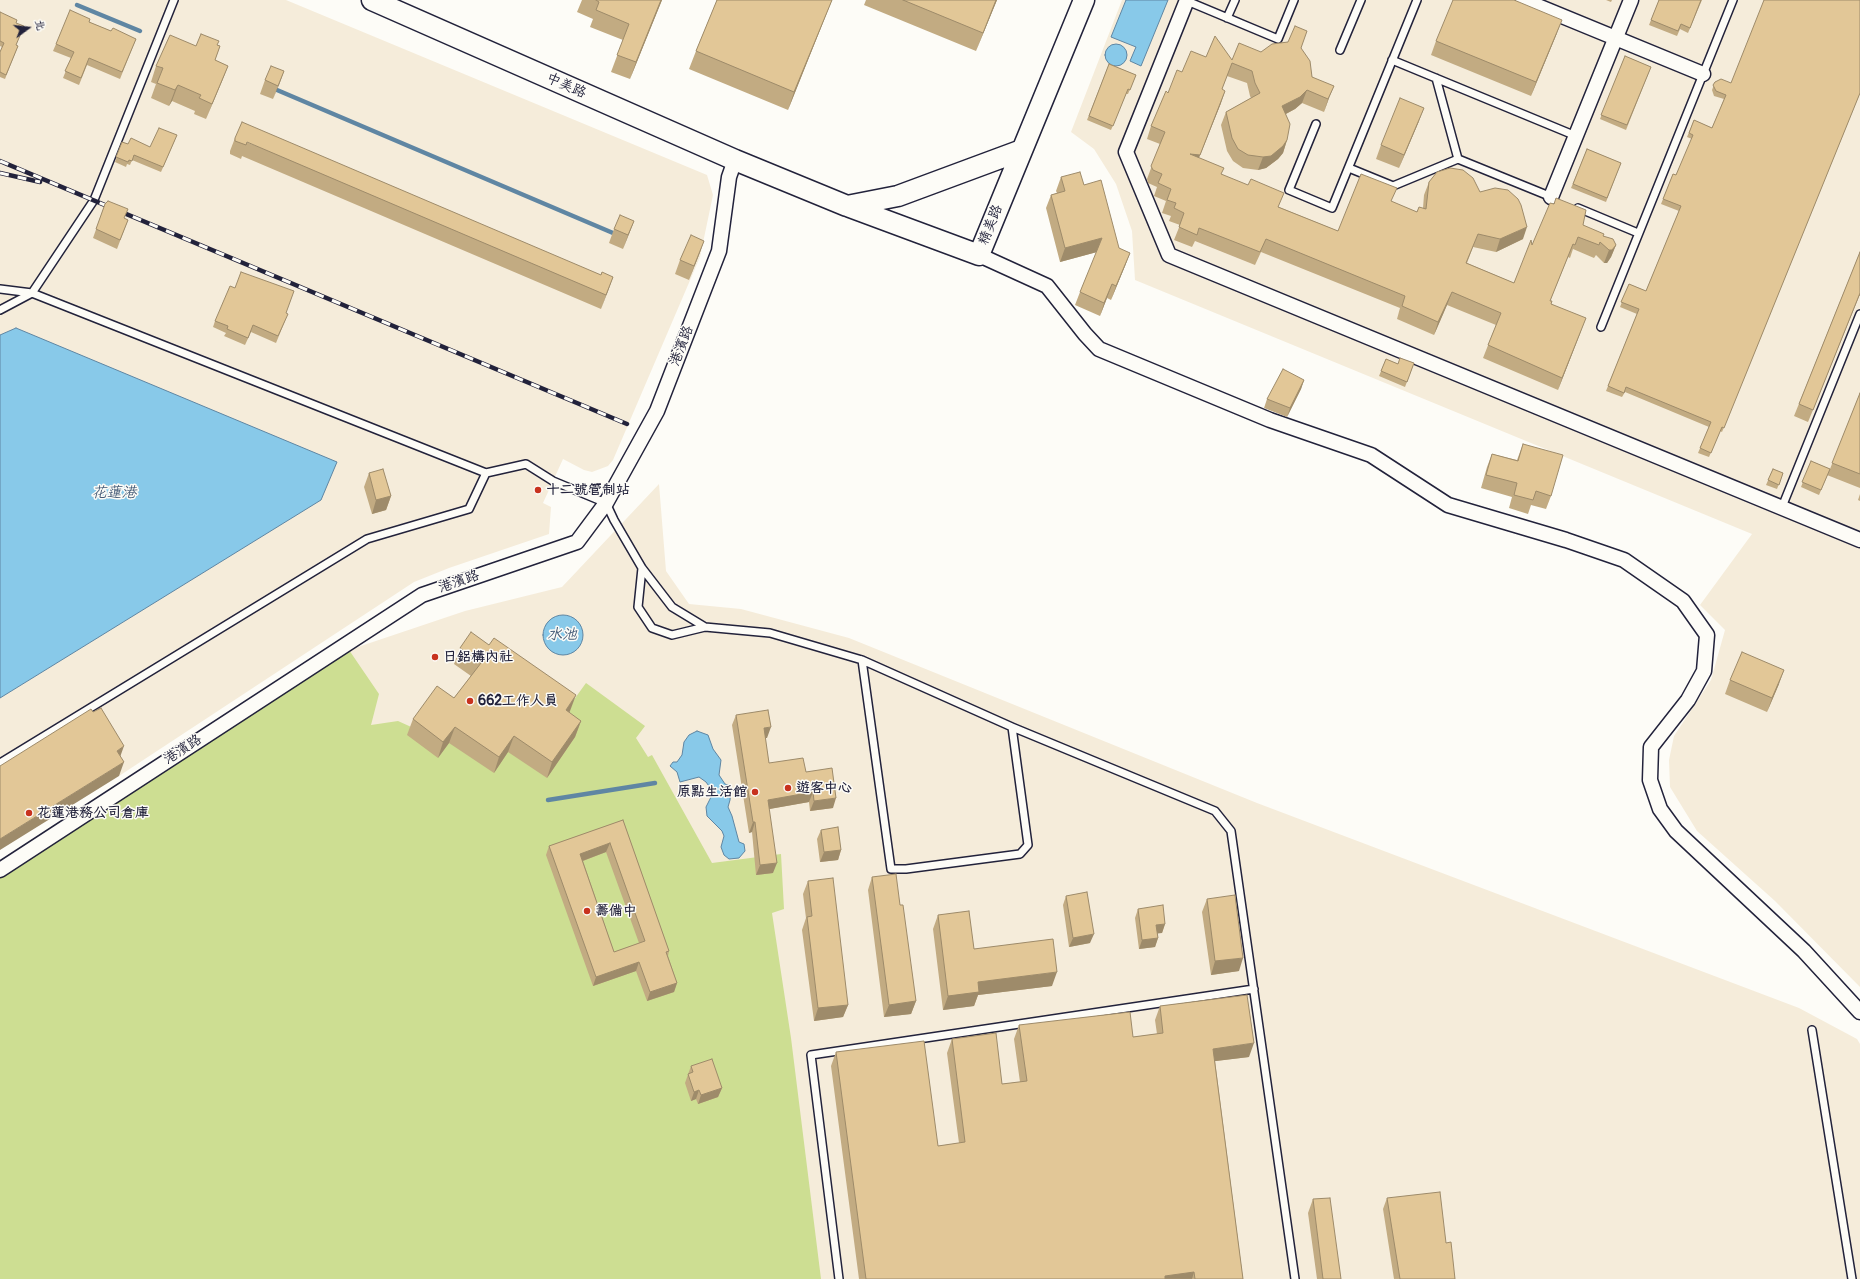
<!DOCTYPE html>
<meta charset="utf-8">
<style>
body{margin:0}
#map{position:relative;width:1860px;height:1279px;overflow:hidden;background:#fdfcf7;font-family:Pangolin,"LXGW WenKai TC",sans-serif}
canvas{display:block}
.north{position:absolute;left:8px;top:8px;width:40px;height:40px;-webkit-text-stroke:3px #fdfcf7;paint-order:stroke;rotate:75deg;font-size:11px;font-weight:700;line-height:16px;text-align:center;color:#22223b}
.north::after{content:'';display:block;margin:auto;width:14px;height:18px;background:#22223b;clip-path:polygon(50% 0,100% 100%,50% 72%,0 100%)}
</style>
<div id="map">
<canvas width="1860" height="1279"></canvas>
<div class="north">北</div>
</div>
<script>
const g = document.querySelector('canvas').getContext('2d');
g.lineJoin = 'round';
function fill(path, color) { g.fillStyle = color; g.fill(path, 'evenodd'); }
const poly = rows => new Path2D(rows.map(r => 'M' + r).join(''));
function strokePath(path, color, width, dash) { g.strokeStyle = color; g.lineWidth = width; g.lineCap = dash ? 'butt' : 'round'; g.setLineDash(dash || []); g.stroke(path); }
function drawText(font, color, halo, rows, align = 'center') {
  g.font = font + ' Pangolin,"LXGW WenKai TC",sans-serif'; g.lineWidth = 3; g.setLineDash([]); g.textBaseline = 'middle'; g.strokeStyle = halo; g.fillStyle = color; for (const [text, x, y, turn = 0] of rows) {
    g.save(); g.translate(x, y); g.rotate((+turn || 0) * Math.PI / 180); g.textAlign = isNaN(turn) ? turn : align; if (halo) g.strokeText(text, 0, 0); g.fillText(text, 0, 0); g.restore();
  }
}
fill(poly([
 [0,0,286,0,707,175,713,195,700,257,613,460,608,466,592,472,584,470,563,459,543,503,551,507,549,534,449,568,414,582,119,776,112,764,0,777,0,698,320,500,16,328,0,335],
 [1122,0,1860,0,1860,987,1775,901,1697,831,1670,787,1669,760,1674,736,1711,680,1725,630,1700,605,1752,534,1135,280,1132,231,1116,184,1094,149,1071,132],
 [659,484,666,571,689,604,741,609,849,638,1257,803,1799,1008,1857,1039,1860,1044,1860,1279,0,1279,265,706,349,650,465,611,562,587]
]), '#f5ecda');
fill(poly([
 [349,650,379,694,371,725,398,721,429,735,539,748,586,683,645,726,636,738,648,757,652,755,712,863,781,854,784,909,772,913,791,1038,821,1279,0,1279,0,867,265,706]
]), '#cdde92');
const water = poly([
 [1126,0,1168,0,1141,66,1130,61,1136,47,1111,37,1126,0],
 '1105 55a11 11 0 1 1 22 0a11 11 0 1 1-22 0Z',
 [16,328,337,462,321,500,0,698,0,335,16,328],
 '543 635a20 20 0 1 1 40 0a20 20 0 1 1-40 0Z',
 [697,731,708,735,713,749,721,760,719,775,725,784,731,786,730,800,728,807,732,816,739,842,744,844,745,851,739,858,729,859,724,855,721,847,724,836,722,831,707,816,706,807,711,797,711,789,706,782,699,777,680,782,677,772,670,766,673,762,677,762,682,755,684,742,689,735,697,731]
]);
fill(water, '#88c9e9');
strokePath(water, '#5f86a3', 1);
strokePath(poly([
 [77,5,140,31],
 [277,90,613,233],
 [548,800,655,783]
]), '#5f86a3', 4.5);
const lane = poly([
 [1187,1,1278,39,1294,0],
 [1227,18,1235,0],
 [1340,50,1361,0],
 [1392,60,1576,136],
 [1436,78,1458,159],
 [1316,124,1289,190,1332,208,1417,0],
 [1349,168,1393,186,1458,159,1554,198],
 [1578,208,1638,233],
 [0,289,32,293,486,473,469,509,367,539,0,763],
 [0,310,32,293,94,200,174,0],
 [1601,327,1733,0],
 [486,473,526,464,553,481,606,503,614,520,642,568,638,607,652,628,672,635,705,627,770,633,862,660,891,869,906,869,1020,854,1028,845,1012,727,1215,811,1231,831,1295,1279],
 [1782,507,1860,314],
 [642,568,672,607,705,627],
 [862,660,1012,727],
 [1812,1030,1852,1279],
 [839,1279,811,1055,1254,989]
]);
const street = poly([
 [1187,0,1126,152,1169,255,1860,540],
 [1523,0,1703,74],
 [1551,197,1631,0],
 [979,255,1047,286,1085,334,1099,349,1270,420,1371,455,1448,505,1566,540,1624,560,1683,601,1707,635,1704,671,1688,700,1651,747,1650,780,1660,809,1676,831,1804,951,1860,1012],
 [0,870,422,595,577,542,606,503,657,411,719,251,729,177,735,160]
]);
const secondary = poly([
 [372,0,735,160,847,206,979,255,1084,0],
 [847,206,898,196,1022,150]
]);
strokePath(lane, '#22223b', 10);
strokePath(street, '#22223b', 17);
strokePath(secondary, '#22223b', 23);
strokePath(lane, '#fdfcf7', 7);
strokePath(street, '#fdfcf7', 14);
strokePath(secondary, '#fdfcf7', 20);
const rail = poly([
 [0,161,627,424],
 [0,173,40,182]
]);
strokePath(rail, '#22223b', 4.5);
strokePath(rail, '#fdfcf7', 3, [9]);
fill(poly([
 [582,0,662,0,630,79,611,72,623,40,590,27,593,19,577,12],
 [717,0,832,0,788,110,689,69,696,51],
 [866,0,997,0,976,51,864,5],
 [1606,0,1612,0,1611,2],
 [1659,0,1702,0,1688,33,1680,29,1677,36,1649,25],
 [0,12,16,23,16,45,18,46,5,79,0,77,0,52,2,47,0,46],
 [89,22,111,31,136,39,120,79,87,65,79,85,63,78,71,58,53,51,56,44],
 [1557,33,1531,96,1431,55,1436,41],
 [217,45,220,46,215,60,228,66,222,81,206,119,194,114,195,111,172,101,169,106,151,98,156,84,151,82,156,66,196,46],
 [1301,48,1312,77,1329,98,1324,112,1302,103,1295,109,1286,114,1287,140,1283,153,1278,159,1266,168,1258,170,1243,168,1233,161,1227,151,1221,125,1226,112,1251,98,1250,96,1247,83,1227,76,1222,89,1221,103,1199,158,1221,174,1279,207,1338,231,1392,202,1417,212,1423,208,1424,195,1429,182,1480,192,1523,239,1496,252,1473,247,1467,263,1514,283,1532,245,1583,225,1603,236,1616,245,1611,257,1607,263,1604,263,1596,255,1594,258,1573,249,1570,258,1568,257,1550,301,1551,304,1581,331,1558,390,1483,358,1496,325,1447,305,1434,335,1397,319,1400,308,1261,252,1255,265,1195,241,1192,247,1174,240,1180,225,1169,221,1171,216,1162,213,1166,201,1154,196,1157,187,1148,183,1147,179,1160,144,1147,139,1151,126,1168,93,1182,72,1206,57,1232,60,1261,52],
 [1625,56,1651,67,1626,130,1600,119],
 [1109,64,1136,75,1128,94,1126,94,1111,130,1087,120],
 [284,71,273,99,260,94,265,80],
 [1715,82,1860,93,1722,432,1720,431,1709,457,1698,453,1709,427,1625,392,1622,397,1606,391,1637,314,1620,307,1629,284,1646,291,1679,211,1661,204,1673,174,1676,175,1692,139,1687,137,1694,120,1712,128,1724,99,1714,96,1712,90],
 [1419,121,1399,168,1376,159,1381,145],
 [235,138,601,275,613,277,601,309,242,156,241,159,230,154,230,151],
 [175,140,161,172,132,160,130,165,127,164,126,167,115,162,122,142,128,144,150,147],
 [1587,149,1621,163,1606,202,1571,188],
 [1061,177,1084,185,1119,248,1130,253,1125,266,1111,300,1107,298,1100,316,1075,305,1080,292,1097,252,1060,262,1046,208,1051,195,1057,193,1056,191],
 [105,204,125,219,128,220,117,249,93,238],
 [634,221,623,249,609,243,614,229],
 [704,241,689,280,675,274,680,260],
 [1860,252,1860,296,1859,296,1808,422,1794,416],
 [286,313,285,321,276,343,251,332,245,345,224,336,226,333,213,327,215,321],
 [1386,359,1398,364,1414,363,1405,387,1379,376],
 [1304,380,1301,389,1287,417,1264,408,1267,399],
 [1860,393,1860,488,1827,475,1828,474,1819,495,1801,487,1811,461,1830,469],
 [1523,444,1551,496,1546,509,1531,505,1528,514,1509,508,1512,497,1481,488,1487,467,1492,454,1517,460],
 [1773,469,1783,473,1777,489,1766,485],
 [369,473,391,496,386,510,372,514,364,487],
 [1860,494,1860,501,1858,500],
 [460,648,570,711,569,713,581,721,575,737,547,778,508,752,494,773,449,743,438,758,407,735,413,719,454,698,471,676,454,664],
 [1730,680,1779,684,1767,712,1725,694],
 [736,715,767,738,765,738,769,763,806,772,833,808,810,811,809,802,769,809,773,873,756,875,752,832,749,833,732,725],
 [623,820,669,951,668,956,677,983,674,992,647,1001,636,971,593,986,546,855,549,846],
 [606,852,639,943,614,952,583,861],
 [821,830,841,850,838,860,820,862,817,839],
 [872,877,900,905,916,1001,911,1014,884,1017,868,890],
 [808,881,848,1005,843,1017,814,1021,802,930,806,918,803,894],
 [1066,896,1090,943,1069,947,1063,905],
 [1207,899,1239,971,1211,975,1202,912],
 [1138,909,1165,924,1162,933,1158,933,1158,938,1155,947,1139,949,1135,918],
 [938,915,974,949,1052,986,978,995,974,1006,943,1010,933,929],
 [1160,1006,1249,1057,1215,1061,1243,1279,859,1279,831,1066,836,1052,938,1146,959,1143,947,1053,952,1039,1002,1084,1020,1082,1014,1039,1019,1025,1133,1037,1157,1034,1155,1020],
 [691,1066,722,1088,718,1097,698,1104,696,1099,691,1101,685,1083],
 [1387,1198,1446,1243,1455,1279,1394,1279,1383,1209],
 [1313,1199,1341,1279,1317,1279,1308,1213]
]), '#c2ab82');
fill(poly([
 [661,0,662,0,630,79,636,62],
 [832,0,788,110,794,92],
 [996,0,997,0,976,51,983,33],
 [1562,20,1557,33,1531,96,1536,82],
 [228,66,222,81,206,119,212,104],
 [284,71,279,85,273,99,278,86],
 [178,85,172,101,169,106,175,90],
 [1334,86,1329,98,1324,112,1328,99],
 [1307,90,1302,103,1295,109,1278,118,1282,106],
 [1225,91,1221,103,1195,167,1190,154],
 [1424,108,1419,121,1399,168,1404,155],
 [1287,140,1283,153,1278,159,1266,168,1258,170,1263,157],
 [634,221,629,234,623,249,628,235],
 [1527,227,1523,239,1496,252,1500,239],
 [1102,238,1097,252,1060,262,1065,248],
 [704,241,699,255,689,280,694,266],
 [1616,245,1611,257,1607,263,1604,263,1609,250],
 [1130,253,1125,266,1111,300,1116,286],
 [613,277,608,291,601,309,606,295],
 [1112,284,1107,298,1100,316,1104,303],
 [1452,292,1447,305,1434,335,1438,322],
 [1860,293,1860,294,1808,422,1813,410],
 [1586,318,1581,331,1558,390,1562,378],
 [1304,380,1301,389,1287,417,1290,408],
 [391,496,386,510,372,514,376,500],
 [1784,670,1779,684,1767,712,1772,698],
 [576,695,570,711,560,726,566,710],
 [581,721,575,737,547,778,552,762],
 [455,727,449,743,438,758,443,742],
 [771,727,767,738,760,738,764,728],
 [514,736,508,752,494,773,499,757],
 [124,746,119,760,117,751],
 [124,762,119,776,0,850,0,839],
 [813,792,809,802,764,810,768,800],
 [836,798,833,808,810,811,814,801],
 [753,822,755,822,752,832,749,833],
 [610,843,606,852,577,863,580,854],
 [841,850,838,860,820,862,824,852],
 [777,863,773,873,756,875,760,865],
 [1165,924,1162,933,1153,934,1156,925],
 [1094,934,1090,943,1069,947,1073,938],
 [1158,938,1155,947,1139,949,1142,940],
 [1243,958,1239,971,1211,975,1215,961],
 [639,962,636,971,593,986,596,977],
 [1057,972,1052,986,978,995,974,1006,943,1010,948,996,978,982],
 [677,983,674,992,647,1001,650,992],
 [916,1001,911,1014,884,1017,889,1005],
 [848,1005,843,1017,814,1021,818,1008],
 [1254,1043,1249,1057,1208,1062,1213,1049],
 [722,1088,718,1097,698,1104,701,1095],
 [699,1090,696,1099,691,1101,694,1092],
 [1194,1272,1192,1279,1163,1279,1165,1276]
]), '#9e8b6a');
const building = poly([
 [596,0,661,0,636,62,617,55,629,24,596,10,599,2,596,0],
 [717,0,832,0,794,92,696,51,717,0],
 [903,0,996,0,983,33,903,0],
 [1453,0,1514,0,1562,20,1536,82,1436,41,1453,0],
 [1659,0,1701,0,1690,28,1681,24,1678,31,1651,20,1659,0],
 [1764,0,1860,0,1860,93,1724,428,1722,427,1711,453,1700,448,1711,422,1626,387,1624,393,1608,386,1639,309,1621,302,1629,284,1646,291,1681,206,1663,199,1673,174,1676,175,1693,135,1689,133,1694,120,1712,128,1726,95,1716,91,1713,85,1715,82,1721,79,1731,83,1764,0],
 [70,10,90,19,89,22,111,31,113,28,136,39,122,72,89,58,81,78,65,71,74,52,56,44,70,10],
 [0,12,17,20,16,23,24,26,16,45,18,46,6,75,0,72,0,52,4,43,0,41,0,12],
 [1295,26,1307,31,1301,48,1310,61,1312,77,1334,86,1328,99,1307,90,1300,97,1282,106,1290,124,1287,140,1283,146,1271,156,1263,157,1248,155,1238,149,1232,138,1226,112,1260,93,1255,83,1252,71,1232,63,1222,89,1225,91,1200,155,1190,154,1224,168,1221,174,1248,185,1251,179,1284,193,1278,207,1338,231,1361,174,1397,188,1391,201,1417,212,1419,207,1426,209,1429,182,1437,172,1450,168,1463,170,1473,178,1480,192,1495,188,1508,190,1518,199,1521,205,1527,227,1500,239,1478,234,1466,263,1514,283,1531,240,1532,245,1550,203,1554,204,1556,198,1586,210,1583,225,1604,234,1603,236,1613,239,1616,245,1612,250,1609,250,1600,242,1599,245,1578,237,1575,245,1573,244,1550,301,1552,301,1551,304,1586,318,1562,378,1488,345,1501,313,1452,292,1438,322,1402,306,1405,296,1266,239,1260,252,1199,228,1197,235,1179,227,1184,213,1174,208,1176,203,1167,200,1171,189,1158,183,1162,174,1153,170,1151,166,1165,132,1151,126,1166,91,1168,93,1177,70,1182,72,1191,51,1206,57,1215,36,1232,60,1239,43,1261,52,1272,44,1288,42,1295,26],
 [201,34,219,41,217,45,220,46,215,60,228,66,212,104,199,98,201,95,178,85,175,90,157,83,163,68,156,66,170,35,196,46,201,34],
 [1625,56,1651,67,1627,125,1601,115,1625,56],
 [1109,64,1136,75,1130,90,1128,89,1113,126,1089,116,1109,64],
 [271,66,284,71,278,86,265,80,271,66],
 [1400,98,1424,108,1404,155,1381,145,1400,98],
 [242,122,601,275,602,272,613,277,606,295,247,142,246,145,235,141,235,138,242,122],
 [159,128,177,135,163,167,134,155,132,161,129,160,128,162,116,157,122,142,128,144,131,138,150,147,159,128],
 [1587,149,1621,163,1607,198,1573,184,1587,149],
 [1080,172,1084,185,1101,180,1119,248,1130,253,1116,286,1112,284,1104,303,1080,292,1102,238,1065,248,1051,195,1065,191,1061,177,1080,172],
 [108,201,128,209,124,218,128,220,120,240,96,229,105,204,108,201],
 [620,215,634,221,628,235,614,229,620,215],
 [691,235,704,241,694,266,680,260,691,235],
 [1860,252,1860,293,1813,410,1799,404,1860,252],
 [241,272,294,291,286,313,288,314,278,336,253,325,248,338,227,329,228,326,215,321,230,286,235,288,241,272],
 [1400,358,1414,363,1407,382,1381,371,1386,359,1398,364,1400,358],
 [1283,369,1304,380,1290,408,1267,399,1283,369],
 [1860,393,1860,474,1832,463,1860,393],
 [1523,444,1563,455,1551,496,1536,491,1533,500,1514,495,1517,483,1486,475,1492,454,1518,461,1523,444],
 [1811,461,1830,469,1821,490,1802,482,1811,461],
 [383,469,391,496,376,500,369,473,383,469],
 [1773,469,1783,473,1779,485,1768,480,1773,469],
 [471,632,489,645,494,638,576,695,566,710,581,721,552,762,514,736,499,757,455,727,443,742,413,719,437,686,454,698,481,663,460,648,471,632],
 [1742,652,1784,670,1772,698,1730,680,1742,652],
 [101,708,124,746,117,751,124,762,0,839,0,766,91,709,93,712,101,708],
 [768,710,771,727,764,728,769,763,803,758,806,772,832,768,836,798,814,801,813,792,768,800,777,863,760,865,755,822,753,822,736,715,768,710],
 [623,820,669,951,666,952,677,983,650,992,639,962,596,977,549,846,623,820],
 [610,843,645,941,614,952,580,854,610,843],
 [838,827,841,850,824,852,821,830,838,827],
 [896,874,900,905,903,905,916,1001,889,1005,872,877,896,874],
 [833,878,848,1005,818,1008,807,917,812,916,808,881,833,878],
 [1087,892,1094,934,1073,938,1066,896,1087,892],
 [1235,895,1243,958,1215,961,1207,899,1235,895],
 [1163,905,1165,924,1156,925,1158,938,1142,940,1138,909,1163,905],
 [969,911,974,949,1053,939,1057,972,978,982,979,992,948,996,938,915,969,911],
 [1247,995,1254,1043,1213,1049,1243,1279,1195,1279,1194,1272,1165,1276,1165,1279,866,1279,836,1052,924,1041,938,1146,965,1142,952,1039,996,1033,1002,1084,1027,1081,1019,1025,1130,1012,1133,1037,1163,1033,1160,1006,1247,995],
 [712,1059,722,1088,701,1095,699,1090,694,1092,688,1074,693,1072,691,1066,712,1059],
 [1440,1192,1446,1243,1451,1242,1455,1279,1400,1279,1387,1198,1440,1192],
 [1330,1198,1341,1279,1323,1279,1313,1199,1330,1198]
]);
fill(building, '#e2c797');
strokePath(building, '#9e8b6a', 1);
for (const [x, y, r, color] of [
 [538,490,4,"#c8321e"],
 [435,657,4,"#c8321e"],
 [470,701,4,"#c8321e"],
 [788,788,4,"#c8321e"],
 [755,792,4,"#c8321e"],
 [29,813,4,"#c8321e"],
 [587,911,4,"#c8321e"]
]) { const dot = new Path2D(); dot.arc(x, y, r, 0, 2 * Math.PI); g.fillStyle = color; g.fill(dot); strokePath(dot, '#fdfcf7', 1.5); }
drawText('14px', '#22223b', '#fdfcf7', [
 ["中美路",566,86,24],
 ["精美路",991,225,-68],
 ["港濱路",682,346,-69],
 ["港濱路",459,582,-19],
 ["港濱路",183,750,-33]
]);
drawText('bold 14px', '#22223b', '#fdfcf7', [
 ["十二號管制站",546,490],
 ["日鋁構內社",443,657],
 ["662工作人員",478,701],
 ["遊客中心",796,788],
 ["原點生活館",747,792,"right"],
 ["花蓮港務公司倉庫",37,813],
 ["籌備中",595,911]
], 'left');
drawText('italic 15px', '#465c78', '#fdfcf7', [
 ["花蓮港",114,493],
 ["水池",562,635]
]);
</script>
